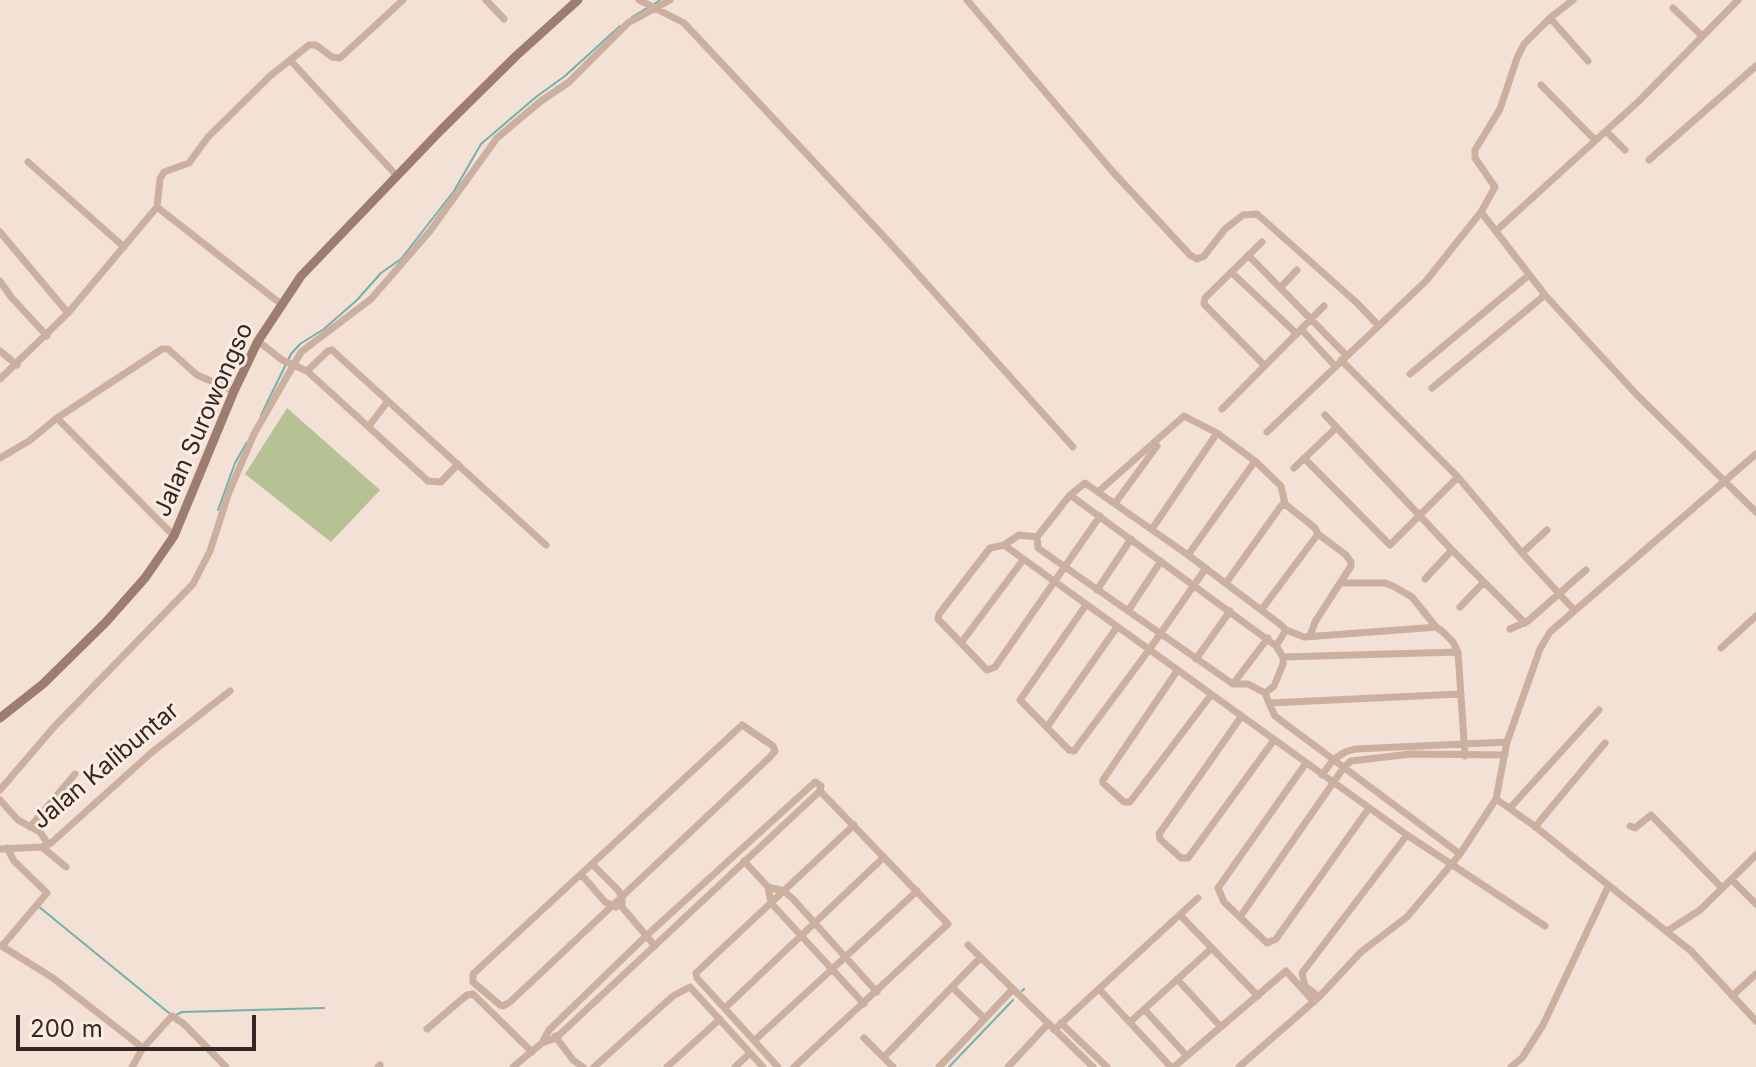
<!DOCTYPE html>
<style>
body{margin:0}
#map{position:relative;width:1756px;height:1067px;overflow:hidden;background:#f2e1d4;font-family:Inter,sans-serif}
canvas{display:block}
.scale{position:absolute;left:16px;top:1015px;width:240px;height:36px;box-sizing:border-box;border:4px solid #342723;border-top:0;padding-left:10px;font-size:24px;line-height:28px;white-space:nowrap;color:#342723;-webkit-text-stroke:6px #faece0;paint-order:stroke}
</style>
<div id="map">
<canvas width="1756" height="1067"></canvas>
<div class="scale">200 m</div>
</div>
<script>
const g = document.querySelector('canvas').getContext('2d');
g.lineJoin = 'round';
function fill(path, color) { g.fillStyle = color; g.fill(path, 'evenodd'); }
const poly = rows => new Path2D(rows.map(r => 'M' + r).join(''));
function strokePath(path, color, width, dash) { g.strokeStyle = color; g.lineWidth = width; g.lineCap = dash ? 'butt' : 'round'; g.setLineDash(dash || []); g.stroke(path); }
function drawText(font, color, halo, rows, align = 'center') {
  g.font = font + ' Inter,sans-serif'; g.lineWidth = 6; g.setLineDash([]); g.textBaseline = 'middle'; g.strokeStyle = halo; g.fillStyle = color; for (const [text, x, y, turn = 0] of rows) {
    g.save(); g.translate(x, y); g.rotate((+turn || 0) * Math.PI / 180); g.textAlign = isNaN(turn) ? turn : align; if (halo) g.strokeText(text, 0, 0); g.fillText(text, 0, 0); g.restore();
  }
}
fill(poly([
 [287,408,380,490,331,542,245,474]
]), '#b6c293');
strokePath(poly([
 [653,5,660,0],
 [632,17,647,8],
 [261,415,291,354,300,344,324,329,357,300,381,273,401,259,454,191,481,144,536,97,565,76,620,26],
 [218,510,235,463,247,442],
 [38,906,169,1013],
 [1022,991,1024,989],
 [174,1016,182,1012,324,1008],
 [949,1067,1013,1000]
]), '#71b1ae', 2);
strokePath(poly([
 [486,0,504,19],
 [639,0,684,23,889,242,1073,447],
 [967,0,1113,172,1190,255,1197,259,1204,256,1225,229,1243,215,1257,214,1357,303,1378,325],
 [1673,8,1702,36],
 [1550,18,1588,61],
 [290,60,396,175],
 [1541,85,1595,140],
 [1606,131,1625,150],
 [1649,160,1756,66],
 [28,162,124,247],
 [157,207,281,304],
 [1481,212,1495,187,1475,158,1475,150,1500,109,1517,58,1524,44,1550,18,1573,0],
 [1497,230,1640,100,1738,0],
 [0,232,68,313],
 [1262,242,1205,298,1204,304,1265,366],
 [1248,255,1346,355],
 [1231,272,1297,334],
 [0,281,11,297,47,336],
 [1280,288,1297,270],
 [1301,329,1335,366],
 [258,341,282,360,307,371,428,481,441,482,458,464],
 [0,351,17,365],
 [1341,360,1458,477,1522,553,1574,610],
 [307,371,328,351,332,350,546,545],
 [1410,374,1529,275],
 [0,379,68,313,157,207,160,179,164,172,189,163,208,137,270,76,309,45,316,45,332,57,340,58,403,0],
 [1432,388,1545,295],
 [1222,409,1324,306],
 [1325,415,1452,550,1525,623],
 [57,418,174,536],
 [369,426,388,401],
 [1267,432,1426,281,1481,212,1545,295,1637,395,1756,512],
 [0,458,29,441,57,418,162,349,168,349,197,375,234,391],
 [1304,458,1390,545,1458,477],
 [1294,468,1336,428],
 [1099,491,1184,416,1217,433,1255,461,1281,486,1285,504],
 [1070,495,1276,646,1283,657,1283,664,1274,686,1265,693],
 [1116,502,1157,446],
 [1152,529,1217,433],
 [1037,537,1019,535,1004,545,990,548,939,614,938,619,987,670,995,667,1100,516],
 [1004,545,1407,835,1545,926],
 [1522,553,1547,530],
 [1188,555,1255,461],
 [1425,579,1452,550],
 [1226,583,1281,506,1285,504,1315,528,1318,534,1346,555,1351,562,1351,566,1315,622,1310,636],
 [1340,583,1385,583,1393,586,1412,597,1436,627],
 [1097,590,1131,539],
 [1086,605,1020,700,1069,750,1074,751,1149,650,1206,568],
 [1460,607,1484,582],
 [1262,609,1318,534],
 [1128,611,1161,561],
 [1510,629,1528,621,1586,570],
 [1286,630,1304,637,1425,628,1436,627,1442,631,1453,642,1458,652,1465,756],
 [961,643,1023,560],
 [1276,646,1286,630,1281,625,1188,555,1085,483,1070,495,1037,537,1038,548,1065,567,1233,684,1248,684,1265,693,1269,703,1460,694],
 [1721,648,1756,616],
 [1283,657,1458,652],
 [1196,659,1230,611],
 [1177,671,1103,780,1103,783,1124,802,1130,802,1211,695],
 [1233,684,1268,638],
 [1269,703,1275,716,1460,854],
 [1241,717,1159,834,1160,839,1181,858,1188,858,1274,740],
 [742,725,773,746,775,751,770,757,510,1002,503,1006,500,1005,473,982,473,974,742,725],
 [1047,727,1117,627],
 [1306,763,1218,888,1224,902,1267,943,1276,939,1369,808],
 [1322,775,1333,760,1345,752,1355,749,1507,742],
 [0,790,54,727,193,584,210,551,229,492,254,434,301,352,371,299,430,231,497,138,541,101,569,82,628,23,670,0],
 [1496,799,1533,825,1691,951,1756,1021],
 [0,800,18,820,40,832,48,844],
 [1510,808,1599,710],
 [1630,826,1635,828,1651,815,1722,888],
 [30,827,75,774],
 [1535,827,1605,743],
 [42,847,66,867],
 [0,849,42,847,51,843,151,753,230,691],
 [744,861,768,887,784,891,793,899,877,992],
 [592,864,618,890,622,897,622,907,655,946],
 [581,874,605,902,616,907],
 [1732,880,1756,904],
 [768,887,771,903,864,1004],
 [1180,915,1258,996],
 [1240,917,1344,767,1351,761,1411,754,1505,755],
 [1667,931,1700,910,1756,855],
 [0,945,53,978,143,1048],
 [968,945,1093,1067],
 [2,946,47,893,14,861,7,848],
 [1177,979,1221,1027],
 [952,987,985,1019],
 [1099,989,1171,1067],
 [1732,996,1756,974],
 [1319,997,1305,986,1302,973,1407,835],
 [726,1007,884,857],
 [1144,1009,1187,1056],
 [1130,1022,1212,948],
 [1061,1023,1107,1067],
 [427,1029,467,995,473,994,532,1052],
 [1054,1030,1198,898],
 [555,1036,573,1060,583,1067],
 [864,1038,893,1067],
 [755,1040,917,891],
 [542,1043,549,1030,646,936,815,782,821,786,820,791,948,924,794,1067],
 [884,1057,980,958],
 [132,1067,143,1048,172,1016,184,1024,226,1067],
 [378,1067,380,1065],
 [513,1067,542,1043,556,1038,820,791],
 [594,1067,673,996,690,987,763,1067],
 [667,1067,720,1019],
 [735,1067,750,1053],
 [778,1067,697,978,696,973,854,825],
 [939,1067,1012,990],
 [1008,1067,1048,1024],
 [1174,1067,1286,971,1314,1002],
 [1239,1067,1319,997,1361,952,1407,917,1460,854,1496,799,1507,742,1540,649,1550,632,1756,454],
 [1511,1067,1522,1058,1543,1025,1608,887]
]), '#cbaf9f', 7);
strokePath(poly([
 [0,718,43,684,106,622,145,578,174,536,234,391,258,341,301,276,442,129,516,56,578,0]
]), '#9e7d71', 9);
drawText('24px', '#342723', '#faece0', [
 ["Jalan Surowongso",204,420,-66],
 ["Jalan Kalibuntar",106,766,-40]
]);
</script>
